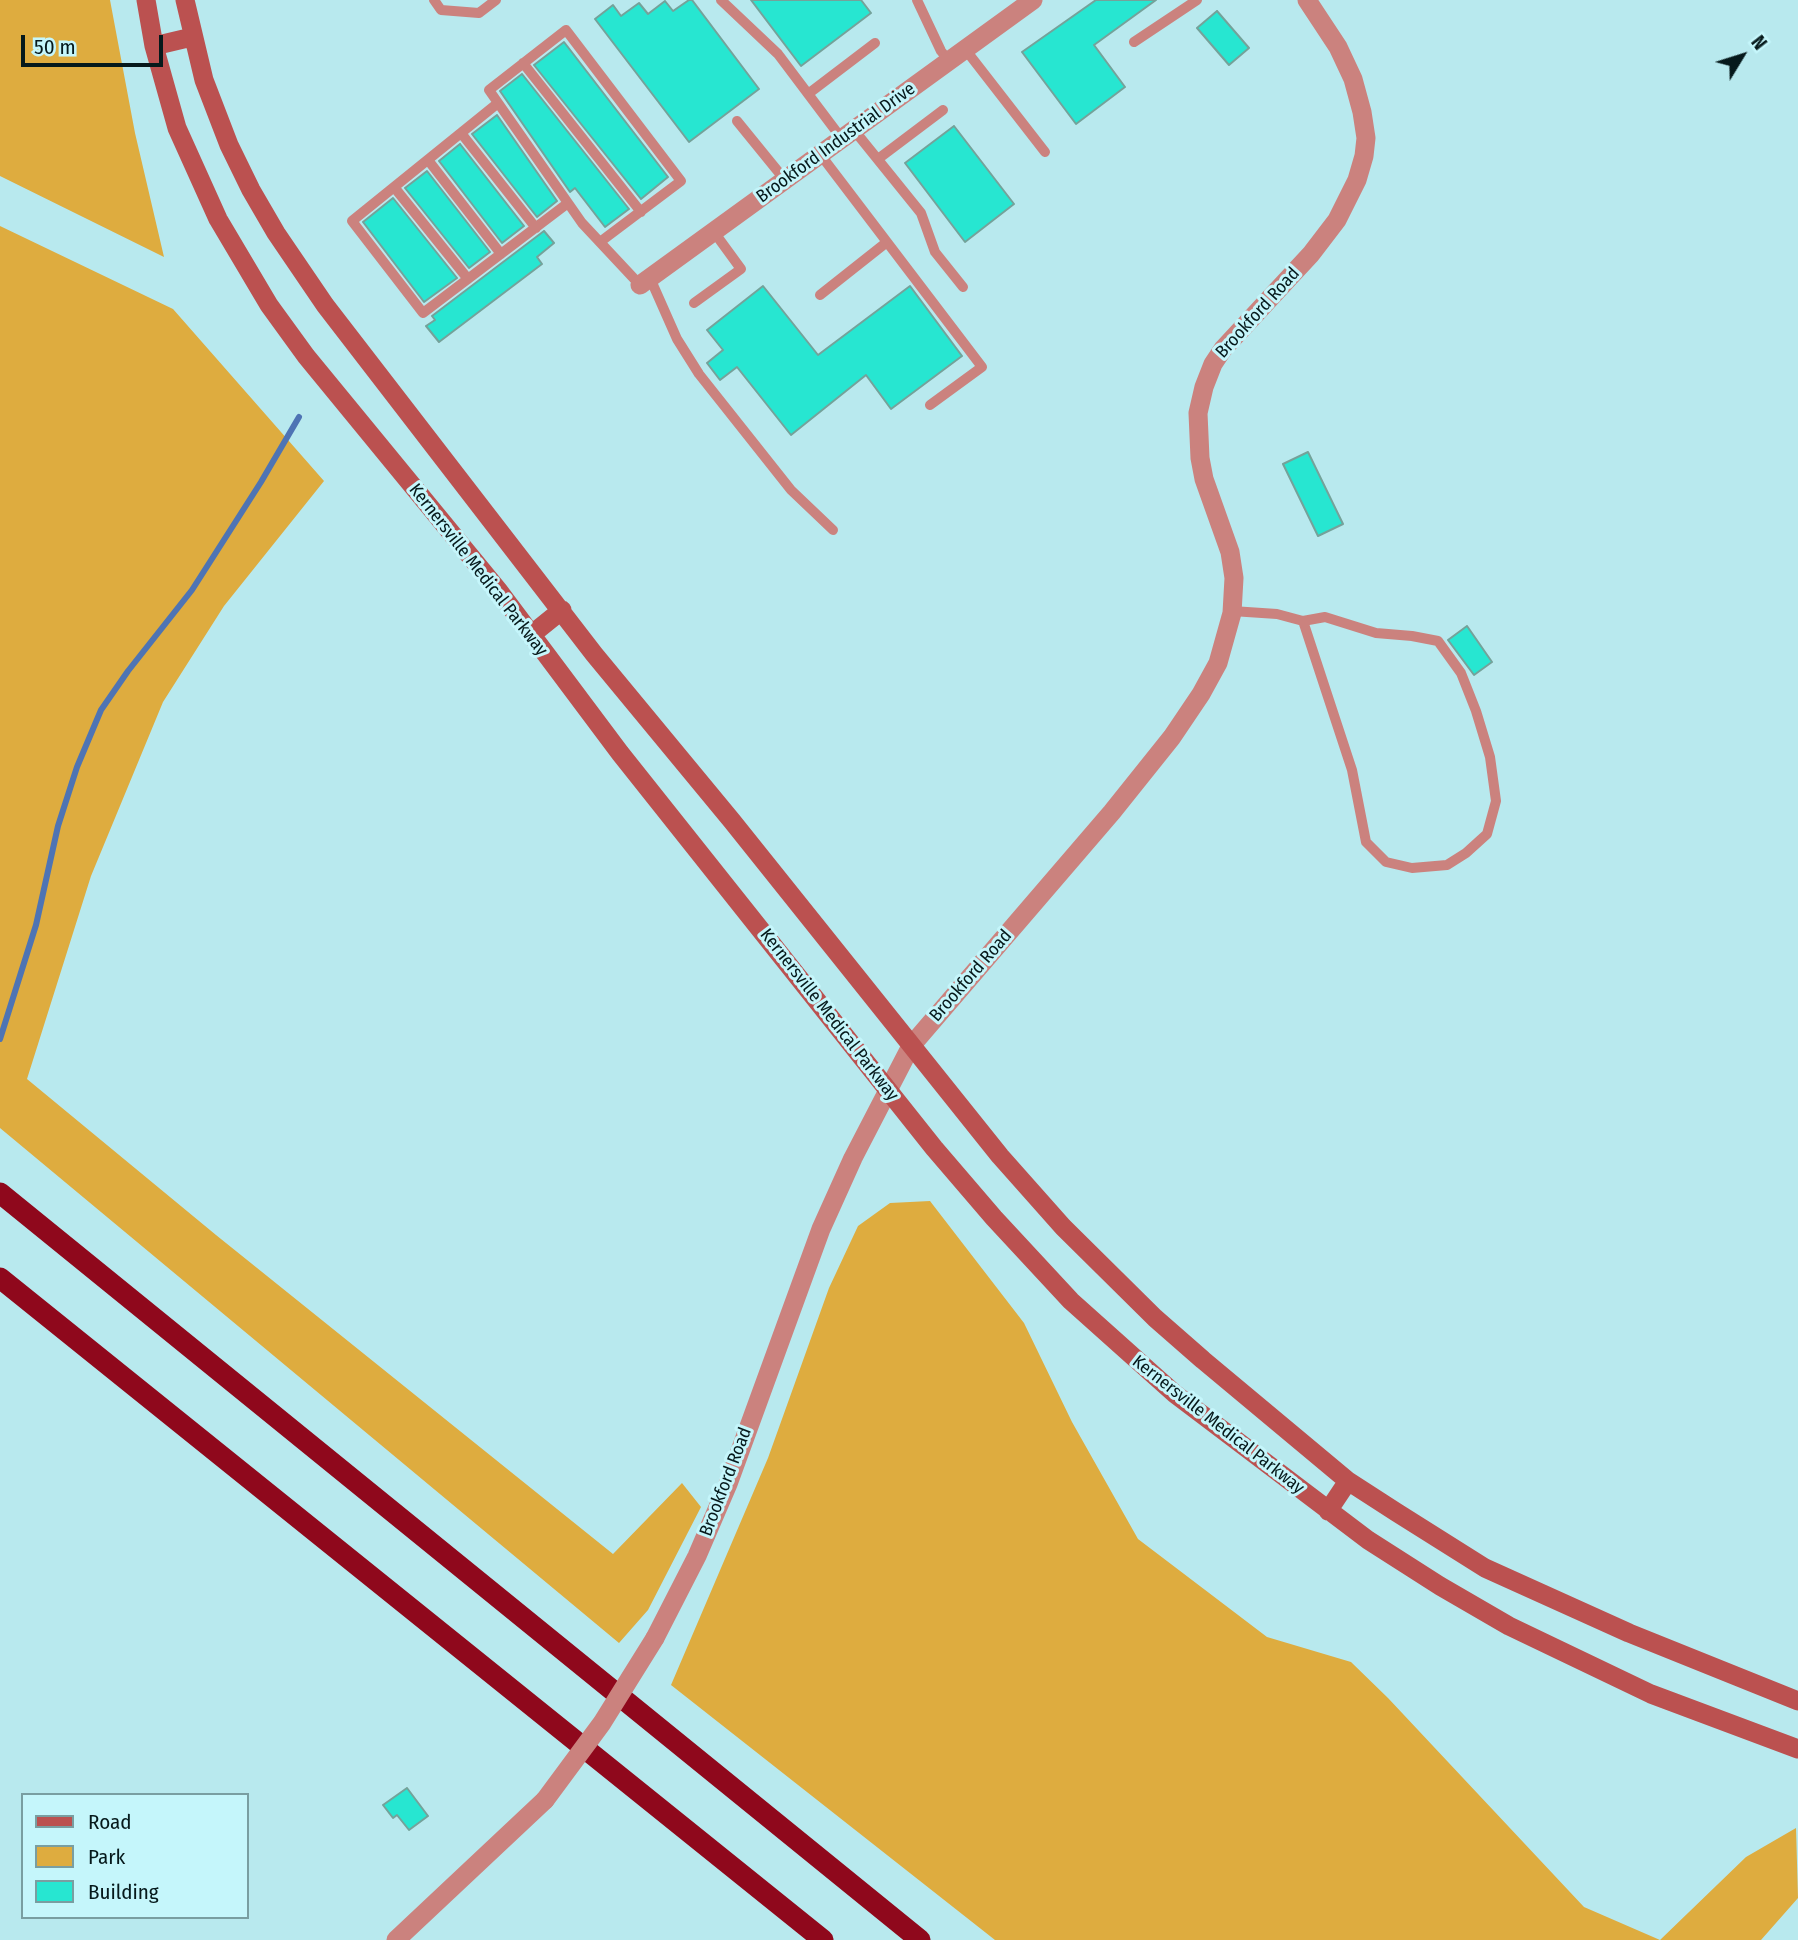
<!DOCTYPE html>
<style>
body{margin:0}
#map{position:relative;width:1798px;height:1940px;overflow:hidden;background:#b8e9ee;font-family:"Fira Sans Condensed",sans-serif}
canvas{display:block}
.legend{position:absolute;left:21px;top:1793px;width:228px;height:126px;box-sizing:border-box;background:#c5f6fb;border:2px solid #799ea1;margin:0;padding:9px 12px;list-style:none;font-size:21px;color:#06191b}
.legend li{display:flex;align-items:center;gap:14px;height:35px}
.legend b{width:35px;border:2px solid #799ea1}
.north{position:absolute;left:1707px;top:21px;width:70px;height:70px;-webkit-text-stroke:5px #c5f6fb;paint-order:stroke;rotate:52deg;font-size:19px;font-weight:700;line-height:28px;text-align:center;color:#06191b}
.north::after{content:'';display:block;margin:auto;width:24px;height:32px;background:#06191b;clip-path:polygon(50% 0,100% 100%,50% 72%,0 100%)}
.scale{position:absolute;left:21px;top:35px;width:142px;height:32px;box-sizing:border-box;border:4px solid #06191b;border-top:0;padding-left:9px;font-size:21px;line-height:24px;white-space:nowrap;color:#06191b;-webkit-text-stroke:5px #c5f6fb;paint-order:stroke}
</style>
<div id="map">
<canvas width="1798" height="1940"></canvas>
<ul class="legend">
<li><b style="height:9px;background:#bb5150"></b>Road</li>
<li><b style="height:19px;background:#deac3f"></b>Park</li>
<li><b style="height:19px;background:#27e6d1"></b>Building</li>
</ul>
<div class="north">N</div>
<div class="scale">50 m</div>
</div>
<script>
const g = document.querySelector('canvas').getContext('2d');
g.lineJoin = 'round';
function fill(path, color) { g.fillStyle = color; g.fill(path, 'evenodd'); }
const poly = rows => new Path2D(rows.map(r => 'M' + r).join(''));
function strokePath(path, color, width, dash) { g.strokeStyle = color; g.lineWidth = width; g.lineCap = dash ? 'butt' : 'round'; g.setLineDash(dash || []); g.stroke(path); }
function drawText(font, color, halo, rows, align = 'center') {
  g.font = font + ' "Fira Sans Condensed",sans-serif'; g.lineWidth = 6; g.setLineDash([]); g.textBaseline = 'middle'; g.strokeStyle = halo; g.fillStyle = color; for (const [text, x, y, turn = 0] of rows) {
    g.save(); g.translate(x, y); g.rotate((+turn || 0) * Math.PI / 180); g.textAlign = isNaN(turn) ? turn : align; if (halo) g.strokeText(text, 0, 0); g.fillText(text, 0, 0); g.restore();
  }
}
fill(poly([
 [0,0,110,0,135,133,164,257,0,176],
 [0,226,173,309,324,481,224,606,163,702,91,876,27,1079,216,1235,613,1554,682,1483,701,1507,648,1610,619,1643,0,1128],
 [930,1201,1024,1323,1072,1422,1138,1539,1267,1637,1351,1662,1388,1698,1584,1907,1660,1940,1746,1857,1796,1828,1798,1898,1761,1940,995,1940,671,1685,768,1458,829,1288,858,1226,890,1203]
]), '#deac3f');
strokePath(poly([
 [0,1039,36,925,58,826,77,767,101,710,128,671,192,590,261,482,299,417]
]), '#4e74b4', 6);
const building = poly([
 [689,0,692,0,759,89,689,142,595,19,613,5,621,16,639,3,648,14,665,1,673,11,689,0],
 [751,0,861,0,871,13,801,66,751,0],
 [1096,0,1156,0,1094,45,1125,87,1076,124,1022,52,1096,0],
 [1217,11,1249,48,1229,65,1197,28,1217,11],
 [564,42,668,177,641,199,534,65,564,42],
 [522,74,629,209,605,227,575,188,570,192,500,91,522,74],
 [497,115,557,201,537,217,472,134,497,115],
 [954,126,1014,204,965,242,905,163,954,126],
 [460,144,524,226,502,243,439,161,460,144],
 [427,171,490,252,469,268,405,188,427,171],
 [393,198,457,278,424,302,363,222,393,198],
 [544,231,554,243,537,257,542,264,439,342,426,326,435,320,432,316,544,231],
 [763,286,818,355,910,286,962,356,891,409,866,375,791,435,737,367,720,380,707,363,723,350,707,330,763,286],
 [1308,452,1343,524,1318,536,1283,464,1308,452],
 [1467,626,1492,662,1474,675,1448,640,1467,626],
 [407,1788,428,1816,409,1830,397,1815,393,1818,383,1805,407,1788]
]);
fill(building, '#27e6d1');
strokePath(building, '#74a29a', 2);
strokePath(poly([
 [434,0,441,10,479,13,496,0],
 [721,0,778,54,842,139],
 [917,0,941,51,949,61],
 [1134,42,1197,0],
 [965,49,1045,152],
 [523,63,641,212],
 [808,94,875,43],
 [498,103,352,221,423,313,568,203],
 [737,121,785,180],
 [854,130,921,213,935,252,963,287],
 [461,133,536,228],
 [820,154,982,367,930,405],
 [878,159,943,110],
 [428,160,501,254],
 [394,187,468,279],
 [600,242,681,181,566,30,489,90,582,223,640,285],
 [650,278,677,339,699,374,791,490,833,530],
 [820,295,887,242],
 [694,303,741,269,714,232],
 [1232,611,1277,614,1303,621,1325,617,1376,633,1412,636,1438,641,1461,673,1476,711,1490,757,1496,801,1487,834,1466,853,1447,865,1412,868,1386,862,1366,842,1352,770,1303,621]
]), '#cb827e', 10);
strokePath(poly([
 [640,285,1033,0],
 [655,1638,697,1556,728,1484,821,1229,853,1158,911,1046,1112,812,1172,737,1201,694,1218,663,1232,613,1234,578,1230,552,1204,479,1200,458,1198,413,1204,387,1213,364,1223,349,1311,254,1337,220,1357,180,1364,156,1366,138,1362,112,1353,79,1338,47,1307,0],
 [396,1940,545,1800]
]), '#cb827e', 19);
strokePath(poly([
 [146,0,154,46,177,128,218,219,269,305,306,356,498,590,620,753,934,1148,994,1218,1071,1301,1175,1394,1368,1540,1440,1586,1509,1626,1651,1694,1798,1749],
 [185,0,204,80,229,145,251,190,276,233,325,305,594,654,732,821,1000,1156,1063,1227,1155,1318,1203,1360,1348,1481,1396,1512,1485,1568,1629,1633,1798,1701],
 [154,46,192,37],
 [531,635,562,610],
 [1328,1511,1348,1481]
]), '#bb5150', 19);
strokePath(poly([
 [0,1193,920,1940],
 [0,1278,823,1940]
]), '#8f081c', 21);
strokePath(poly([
 [545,1800,602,1723,655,1638]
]), '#cb827e', 19);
drawText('18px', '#06191b', '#c5f6fb', [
 ["Brookford Industrial Drive",836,143,-36],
 ["Brookford Road",1258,313,-48],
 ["Kernersville Medical Parkway",478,570,52],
 ["Brookford Road",971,976,-49],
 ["Kernersville Medical Parkway",829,1015,52],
 ["Kernersville Medical Parkway",1218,1425,38],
 ["Brookford Road",726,1482,-69]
]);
</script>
